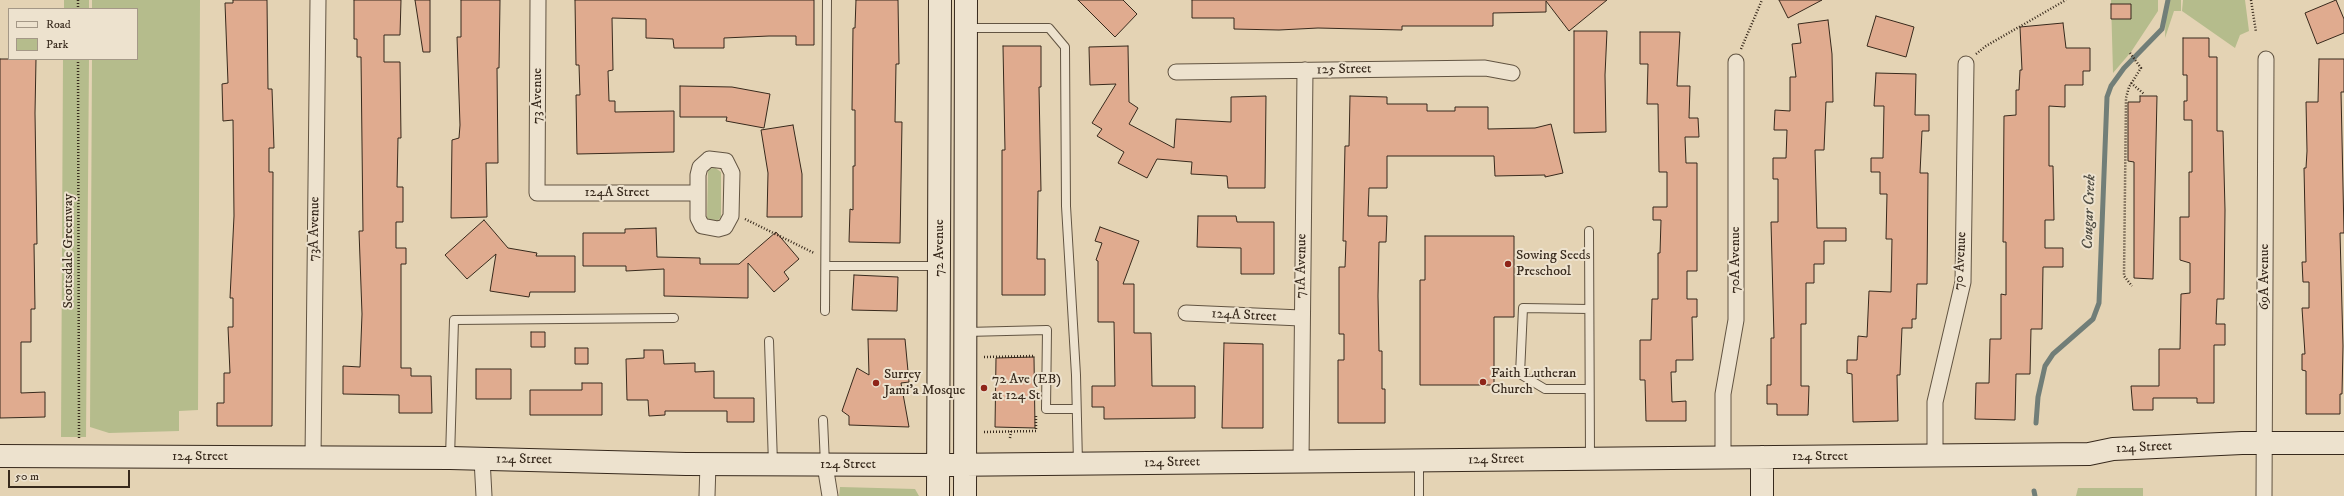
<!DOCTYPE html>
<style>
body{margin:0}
#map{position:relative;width:2344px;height:496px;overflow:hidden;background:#e4d3b4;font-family:"IM FELL DW Pica",serif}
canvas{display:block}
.legend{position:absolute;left:8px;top:8px;width:130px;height:52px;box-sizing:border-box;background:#ede2ce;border:1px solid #a49887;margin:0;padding:5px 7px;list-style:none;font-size:12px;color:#37291c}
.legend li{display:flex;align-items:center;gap:8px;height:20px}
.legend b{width:20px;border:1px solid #a49887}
.scale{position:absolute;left:8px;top:470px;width:122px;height:18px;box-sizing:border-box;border:2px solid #37291c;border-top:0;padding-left:5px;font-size:12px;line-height:14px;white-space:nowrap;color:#37291c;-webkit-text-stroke:3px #ede2ce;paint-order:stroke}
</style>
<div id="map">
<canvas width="2344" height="496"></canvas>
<ul class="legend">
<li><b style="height:5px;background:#ede2ce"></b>Road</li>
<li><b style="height:11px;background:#b5bc8c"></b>Park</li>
</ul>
<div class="scale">50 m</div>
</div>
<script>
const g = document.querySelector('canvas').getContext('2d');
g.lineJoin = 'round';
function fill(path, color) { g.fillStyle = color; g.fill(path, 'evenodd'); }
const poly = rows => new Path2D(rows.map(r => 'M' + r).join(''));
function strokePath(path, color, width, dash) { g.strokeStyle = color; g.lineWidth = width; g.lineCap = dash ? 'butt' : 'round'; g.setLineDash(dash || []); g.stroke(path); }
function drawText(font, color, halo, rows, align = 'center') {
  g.font = font + ' "IM FELL DW Pica",serif'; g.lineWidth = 4; g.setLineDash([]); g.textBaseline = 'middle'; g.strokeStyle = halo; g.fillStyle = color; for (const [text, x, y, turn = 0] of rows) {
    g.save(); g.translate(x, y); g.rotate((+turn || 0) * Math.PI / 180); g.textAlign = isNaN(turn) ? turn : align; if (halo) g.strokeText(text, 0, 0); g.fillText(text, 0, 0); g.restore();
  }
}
fill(poly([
 [64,0,89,0,89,9,64,9],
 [92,0,200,0,198,410,179,411,179,431,109,433,90,427,92,59,137,59,137,9,92,9],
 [2111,0,2158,0,2158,11,2131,52,2113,73],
 [2166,0,2181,0,2181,11,2174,11,2165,38],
 [2183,0,2245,0,2249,31,2240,35,2235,48,2182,11],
 [63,59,89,59,86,437,61,437],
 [714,167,721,172,721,217,716,222,709,221,707,218,708,174,708,170],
 [840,487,915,489,919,496,839,496],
 [2078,488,2143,488,2143,496,2076,496]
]), '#b5bc8c');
strokePath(poly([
 [2036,423,2038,397,2045,366,2053,354,2093,319,2099,303,2107,97,2111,86,2124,68,2162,29,2168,0],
 [2034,491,2035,496]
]), '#717e78', 5);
const building = poly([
 [233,0,267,0,268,89,272,89,274,148,269,148,269,172,273,172,272,426,217,426,217,403,224,403,224,373,230,373,228,327,233,327,233,298,230,298,234,216,233,120,223,121,222,84,228,83,225,3,233,3,233,0],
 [354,0,401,0,400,35,384,35,384,62,400,62,401,138,398,138,397,187,403,187,403,222,396,222,396,248,406,248,406,264,401,264,401,368,411,368,411,376,431,376,432,413,399,413,399,395,343,394,343,366,360,367,362,314,359,231,363,231,361,57,357,57,357,39,354,39,354,0],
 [415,0,430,0,430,52,423,52,415,0],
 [461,0,500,0,499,68,497,68,498,163,486,163,487,217,451,218,452,140,459,138,460,125,457,37,461,37,461,0],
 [575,0,814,0,814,45,796,45,796,36,769,36,724,38,724,48,674,48,673,39,646,38,646,19,612,18,613,70,608,71,609,101,615,101,615,112,674,111,674,152,577,154,576,95,580,95,579,65,576,65,575,0],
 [856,0,898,0,899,64,896,64,895,122,902,122,900,243,849,242,850,209,853,210,853,166,855,166,855,110,852,110,853,28,855,28,856,0],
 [1078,0,1123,0,1137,14,1115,37,1078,0],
 [1192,0,1607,0,1569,31,1546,1,1546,12,1493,13,1493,26,1402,26,1402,30,1318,28,1279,30,1234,29,1234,18,1192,18,1192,0],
 [1779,0,1822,0,1788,18,1779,0],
 [2336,0,2344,19,2344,33,2317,44,2305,13,2336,0],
 [2111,4,2131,4,2131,19,2111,19,2111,4],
 [1876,16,1914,27,1906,57,1867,46,1876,16],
 [1828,20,1832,54,1833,102,1826,102,1824,150,1815,150,1817,228,1846,228,1846,241,1824,241,1824,264,1814,264,1814,283,1806,283,1806,324,1801,324,1801,386,1809,386,1808,415,1777,415,1777,404,1767,404,1767,385,1771,385,1771,338,1774,338,1771,222,1778,222,1778,179,1773,179,1773,158,1786,158,1787,130,1774,130,1775,110,1790,111,1790,77,1796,77,1792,44,1801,43,1798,24,1828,20],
 [2063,23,2066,48,2090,48,2090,71,2083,71,2083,85,2065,85,2065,107,2049,106,2049,166,2053,166,2054,220,2045,220,2045,248,2063,248,2063,267,2043,267,2042,329,2031,329,2030,374,2016,374,2015,420,1975,419,1976,383,1989,383,1990,339,2001,339,2001,294,2006,295,2006,242,2003,242,2004,116,2016,115,2016,90,2019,90,2020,70,2022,70,2020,27,2063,23],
 [1574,31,1607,31,1605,75,1606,132,1574,133,1574,31],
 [1640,32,1680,32,1677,86,1690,86,1689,118,1698,118,1699,137,1685,137,1686,163,1697,163,1697,271,1687,271,1687,299,1697,299,1697,317,1692,317,1693,360,1676,360,1676,372,1671,372,1672,402,1686,401,1686,421,1646,421,1645,380,1640,380,1640,340,1651,340,1652,299,1658,299,1658,253,1660,253,1661,220,1653,220,1653,207,1667,207,1667,172,1659,172,1658,104,1647,104,1648,64,1640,64,1640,32],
 [2183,38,2209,38,2209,57,2217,57,2217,131,2223,131,2225,210,2224,299,2217,299,2216,324,2225,324,2225,345,2214,345,2214,403,2197,403,2197,398,2153,398,2153,410,2133,410,2131,386,2159,386,2159,349,2180,349,2181,294,2190,293,2190,263,2180,260,2180,217,2189,217,2189,172,2192,172,2192,120,2184,120,2184,101,2187,101,2187,75,2183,75,2183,38],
 [1003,46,1041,46,1041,87,1039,87,1041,191,1038,191,1037,259,1045,259,1045,295,1002,295,1002,150,1005,150,1003,46],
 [1128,46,1129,102,1138,108,1129,124,1174,148,1176,119,1231,122,1231,97,1266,96,1265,188,1228,188,1227,176,1191,174,1192,162,1157,159,1147,178,1118,163,1124,152,1097,136,1102,129,1092,123,1116,84,1090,85,1089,47,1128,46],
 [0,59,36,59,35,113,37,244,34,244,35,309,31,309,31,342,21,342,21,393,45,392,45,417,0,418,0,59],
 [2319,59,2344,59,2344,92,2341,92,2344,233,2340,233,2343,346,2342,394,2340,394,2340,414,2306,414,2306,371,2302,370,2302,354,2305,354,2302,308,2309,308,2309,282,2303,282,2302,262,2306,262,2304,168,2306,168,2307,151,2306,102,2318,102,2319,59],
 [1876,73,1916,74,1915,115,1929,115,1929,131,1922,131,1920,173,1928,173,1927,284,1917,284,1916,319,1912,319,1912,328,1902,328,1900,375,1897,375,1898,421,1853,422,1852,374,1847,373,1847,360,1857,360,1858,336,1867,337,1869,291,1891,292,1892,239,1886,239,1887,194,1880,194,1880,172,1871,172,1871,158,1883,158,1884,106,1874,106,1876,73],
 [680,86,732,87,770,94,764,128,726,121,727,117,680,117,680,86],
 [1350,96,1387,97,1387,104,1427,104,1427,111,1455,111,1455,107,1488,107,1488,129,1535,128,1551,124,1563,173,1545,177,1545,175,1495,176,1494,156,1387,156,1387,188,1369,188,1368,216,1387,216,1386,242,1379,242,1378,296,1379,351,1382,351,1382,389,1385,389,1385,423,1338,423,1338,360,1344,360,1344,334,1339,334,1339,267,1345,267,1346,241,1343,241,1345,146,1349,146,1350,96],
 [2140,96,2157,96,2153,279,2134,278,2134,162,2128,161,2128,102,2140,102,2140,96],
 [793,125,802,174,802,217,767,217,768,173,761,130,793,125],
 [1198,216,1236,216,1237,222,1274,222,1274,274,1241,274,1241,248,1197,247,1198,216],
 [484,220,508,248,537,253,536,256,575,256,575,292,530,292,529,297,490,291,496,254,467,279,445,255,484,220],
 [1100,227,1139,241,1123,284,1134,284,1134,333,1151,333,1152,386,1195,386,1195,418,1104,419,1104,407,1092,407,1092,386,1115,386,1114,322,1098,322,1098,261,1096,260,1102,243,1095,241,1100,227],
 [656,228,657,257,700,258,700,264,739,264,776,232,799,259,784,272,789,279,774,292,748,263,748,298,664,296,664,269,626,271,626,266,583,266,583,233,625,233,625,229,656,228],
 [1425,236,1514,236,1514,317,1494,317,1494,385,1420,385,1420,280,1425,280,1425,236],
 [854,275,898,277,897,311,852,310,854,275],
 [531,332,545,332,545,347,531,347,531,332],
 [868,339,905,339,909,382,901,383,909,427,849,425,849,416,842,411,857,368,869,375,868,339],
 [1224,343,1263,344,1263,428,1222,428,1224,343],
 [575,348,588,348,588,364,575,364,575,348],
 [644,350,663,350,664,364,695,363,695,372,714,371,714,398,754,398,754,422,727,422,727,411,665,411,665,415,649,416,648,400,627,400,626,359,644,358,644,350],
 [1034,357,1035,428,995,427,996,358,1034,357],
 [476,369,511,369,511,399,476,399,476,369],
 [582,383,602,383,602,415,530,415,530,390,582,390,582,383]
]);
fill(building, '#e0ab8f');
strokePath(building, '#37291c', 1);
const lane = poly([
 [967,28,1049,28,1065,47,1066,206,1076,375,1078,464],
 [1589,231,1590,458],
 [826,266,939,266],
 [1589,309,1523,308,1520,374,1545,389,1589,389],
 [825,311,827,0],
 [966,332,1047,330,1046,409,1076,409],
 [769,341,773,464],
 [823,420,825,464],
 [450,458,454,320,674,318],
 [1419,496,1419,461]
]);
const street = poly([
 [538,0,537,193,698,193],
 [1176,72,1485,68,1512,73],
 [709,159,726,161,732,173,731,216,725,227,718,229,702,226,698,218,698,175,700,167,709,159],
 [1186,313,1301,318],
 [1935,456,1935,402,1963,282,1966,64],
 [313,458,318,0],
 [1723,458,1723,394,1736,320,1736,62],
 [482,459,484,496],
 [1301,461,1305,70],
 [825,465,830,496],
 [707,496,708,464],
 [2264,496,2266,59]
]);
const secondary = poly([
 [0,456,450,458,686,464,939,465,2089,454,2113,449,2242,443,2344,443],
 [938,496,940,0],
 [965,496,966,0],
 [1762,496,1762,457]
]);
strokePath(lane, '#625442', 10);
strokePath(street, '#625442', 17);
strokePath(secondary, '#37291c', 24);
strokePath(poly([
 [78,0,78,9],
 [2251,0,2256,32],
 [1741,49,1762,0],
 [2130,53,2141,68,2129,87,2126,98,2124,276,2132,286],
 [1976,54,1986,46,2066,0],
 [78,59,79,438],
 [2131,83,2144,94],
 [745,219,814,253],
 [984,357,1035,356],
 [984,432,1036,431,1036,415],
 [1010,438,1011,431]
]), '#37291c', 2.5, [1, 2]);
strokePath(lane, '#ede2ce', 8);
strokePath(street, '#ede2ce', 15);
strokePath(secondary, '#ede2ce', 22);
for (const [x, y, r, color] of [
 [1508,264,4,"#8f2418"],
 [1483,382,4,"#8f2418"],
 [876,383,4,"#8f2418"],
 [984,388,4,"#8f2418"]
]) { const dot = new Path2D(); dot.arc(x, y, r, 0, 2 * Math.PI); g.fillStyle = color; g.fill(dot); strokePath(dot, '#ede2ce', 1.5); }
drawText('14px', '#37291c', '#ede2ce', [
 ["125 Street",1344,70,-1],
 ["73 Avenue",538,96,-90],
 ["124A Street",617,193],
 ["73A Avenue",315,229,-89],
 ["72 Avenue",940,248,-90],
 ["Scottsdale Greenway",69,251,-90],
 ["70A Avenue",1736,260,-90],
 ["70 Avenue",1961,261,-87],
 ["71A Avenue",1302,266,-89],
 ["69A Avenue",2265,277,-90],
 ["124A Street",1244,316,3],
 ["124 Street",2144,448,-3],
 ["124 Street",200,457],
 ["124 Street",1820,457],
 ["124 Street",524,460,1],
 ["124 Street",1496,460,-1],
 ["124 Street",1172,463,-1],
 ["124 Street",848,465]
]);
drawText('14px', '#37291c', '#ede2ce', [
 ["Sowing Seeds",1516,256],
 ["Preschool",1516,272],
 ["Faith Lutheran",1491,374],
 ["Church",1491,390],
 ["Surrey",884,375],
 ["Jami'a Mosque",884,391],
 ["72 Ave (EB)",992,380],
 ["at 124 St",992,396]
], 'left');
drawText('italic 15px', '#4f4c42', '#ede2ce', [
 ["Cougar Creek",2090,212,-88]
]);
</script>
